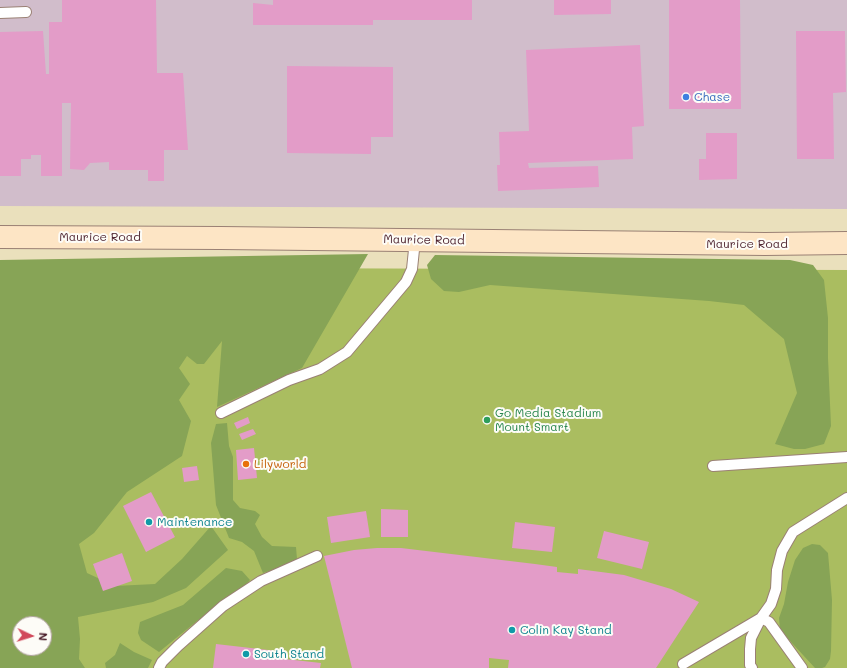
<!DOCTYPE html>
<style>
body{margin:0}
#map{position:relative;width:847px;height:668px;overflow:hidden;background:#eae0bc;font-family:Mali,sans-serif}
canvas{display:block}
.north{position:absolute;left:12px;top:616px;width:40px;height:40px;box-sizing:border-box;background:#fdfcf7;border:1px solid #b5a4a5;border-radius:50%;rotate:94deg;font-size:11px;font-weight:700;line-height:16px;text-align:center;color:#4a1f2b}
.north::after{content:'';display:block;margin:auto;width:14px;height:18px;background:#d1495b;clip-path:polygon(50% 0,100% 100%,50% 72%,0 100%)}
</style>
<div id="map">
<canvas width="847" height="668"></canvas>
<div class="north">N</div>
</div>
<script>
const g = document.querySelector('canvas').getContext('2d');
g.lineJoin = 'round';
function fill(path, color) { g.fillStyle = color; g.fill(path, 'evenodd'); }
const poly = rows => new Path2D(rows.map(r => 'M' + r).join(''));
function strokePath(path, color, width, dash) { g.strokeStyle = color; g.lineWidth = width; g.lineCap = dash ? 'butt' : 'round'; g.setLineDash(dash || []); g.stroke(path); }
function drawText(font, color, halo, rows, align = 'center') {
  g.font = font + ' Mali,sans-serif'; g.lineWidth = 4; g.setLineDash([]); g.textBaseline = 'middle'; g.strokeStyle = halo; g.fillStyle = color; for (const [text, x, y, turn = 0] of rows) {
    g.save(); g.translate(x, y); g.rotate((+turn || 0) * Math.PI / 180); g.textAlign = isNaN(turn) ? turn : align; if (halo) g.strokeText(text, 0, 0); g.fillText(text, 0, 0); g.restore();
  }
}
fill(poly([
 [0,0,847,0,847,209,0,206]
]), '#d1bdcb');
fill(poly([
 [232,268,847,270,847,668,16,668,22,570],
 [20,624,44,624,44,648,20,648]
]), '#aabd60');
fill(poly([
 [368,254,302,368,217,407,222,341,204,364,197,364,187,356,179,368,190,384,179,400,191,421,182,456,127,492,94,533,79,544,87,573,115,586,155,584,182,559,211,526,228,550,186,588,153,602,78,617,80,639,79,659,85,668,0,668,0,260],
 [20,624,44,624,44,648,20,648],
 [435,255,790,260,813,265,824,280,828,318,828,358,831,426,824,444,805,449,794,449,775,444,797,393,784,339,744,305,709,301,490,285,459,292,444,291,431,279,427,265],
 [227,423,229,446,233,457,233,500,240,508,255,511,260,515,255,524,262,537,272,546,296,547,297,559,285,566,263,573,254,551,242,542,229,538,216,505,211,443,216,424],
 [812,544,820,545,828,553,832,600,831,651,830,659,825,667,822,668,815,668,780,630,779,618,784,604,788,582,795,560,803,548],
 [226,568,242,571,250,580,242,589,197,621,159,652,141,640,138,633,140,622,183,605],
 [120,643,134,652,152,660,148,668,106,668,105,663,115,655]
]), '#87a456');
fill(poly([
 [62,0,156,0,157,73,183,73,188,150,164,150,164,181,148,181,148,170,109,170,109,162,90,163,84,170,70,169,71,103,62,103,62,176,41,176,41,155,31,155,31,159,21,159,21,176,0,176,0,32,43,31,46,74,49,74,49,22,62,22],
 [273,0,472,0,472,20,373,20,373,25,253,25,253,3,273,5],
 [554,0,611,0,611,14,554,15],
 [669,0,740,0,741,109,669,109],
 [796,31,845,31,846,92,833,93,834,159,797,159],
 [640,45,644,126,632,127,633,159,528,163,529,168,598,166,599,187,498,191,497,165,500,165,499,132,529,131,526,50],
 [287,66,393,67,393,137,371,137,371,154,287,153],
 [706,133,737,133,737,179,699,180,699,159,706,159],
 [248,417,250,423,237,429,234,423],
 [253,429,256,434,242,440,239,434],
 [254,448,257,478,238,480,236,450],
 [197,466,199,480,184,482,182,468],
 [151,492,175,537,146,552,123,506],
 [381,509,408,510,408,537,381,537],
 [366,511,370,537,331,543,327,517],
 [515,522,555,527,552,552,512,548],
 [604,531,649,542,642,569,597,558],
 [377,548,401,548,535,564,557,567,557,572,578,574,578,569,624,575,671,589,699,602,656,668,508,668,509,660,489,658,489,668,352,668,324,556,354,550],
 [122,553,132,581,103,591,93,564],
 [216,644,277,651,276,658,321,663,320,668,213,668]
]), '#e39cc8');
const lane = poly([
 [0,13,26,12],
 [221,413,289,380,320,369,347,352,406,282,412,269,415,240],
 [713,466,847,457],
 [683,664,761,618],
 [159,668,162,662,178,646,223,606,261,581,317,556],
 [752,668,750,665,750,649,751,638,761,618],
 [802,668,769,622,761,618,771,604,776,589,777,570,782,551,793,532,847,498]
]);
const secondary = poly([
 [0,237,221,238,765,244,847,243]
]);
strokePath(lane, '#9a8074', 12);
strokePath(secondary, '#9a8074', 24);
strokePath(lane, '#fff', 10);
strokePath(secondary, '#fde5c5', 22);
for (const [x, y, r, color] of [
 [686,97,4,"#3f7fe0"],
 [487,420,4,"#2e9e5b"],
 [246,464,4,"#e8710a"],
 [149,522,4,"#0f9aa8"],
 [512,630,4,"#0f9aa8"],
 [246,654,4,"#0f9aa8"]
]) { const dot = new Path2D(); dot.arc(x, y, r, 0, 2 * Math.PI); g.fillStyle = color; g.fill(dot); strokePath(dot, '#fdfcf7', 1.5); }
drawText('12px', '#366cbe', '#fdfcf7', [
 ["Chase",694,97]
], 'left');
drawText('12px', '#4a1f2b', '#fdfcf7', [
 ["Maurice Road",100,237],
 ["Maurice Road",424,240,1],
 ["Maurice Road",747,244]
]);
drawText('12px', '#27864d', '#fdfcf7', [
 ["Go Media Stadium",495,413],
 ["Mount Smart",495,427]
], 'left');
drawText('12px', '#c56008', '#fdfcf7', [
 ["Lilyworld",254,464]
], 'left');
drawText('12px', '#0d838f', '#fdfcf7', [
 ["Maintenance",157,522],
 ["Colin Kay Stand",520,630],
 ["South Stand",254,654]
], 'left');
</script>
